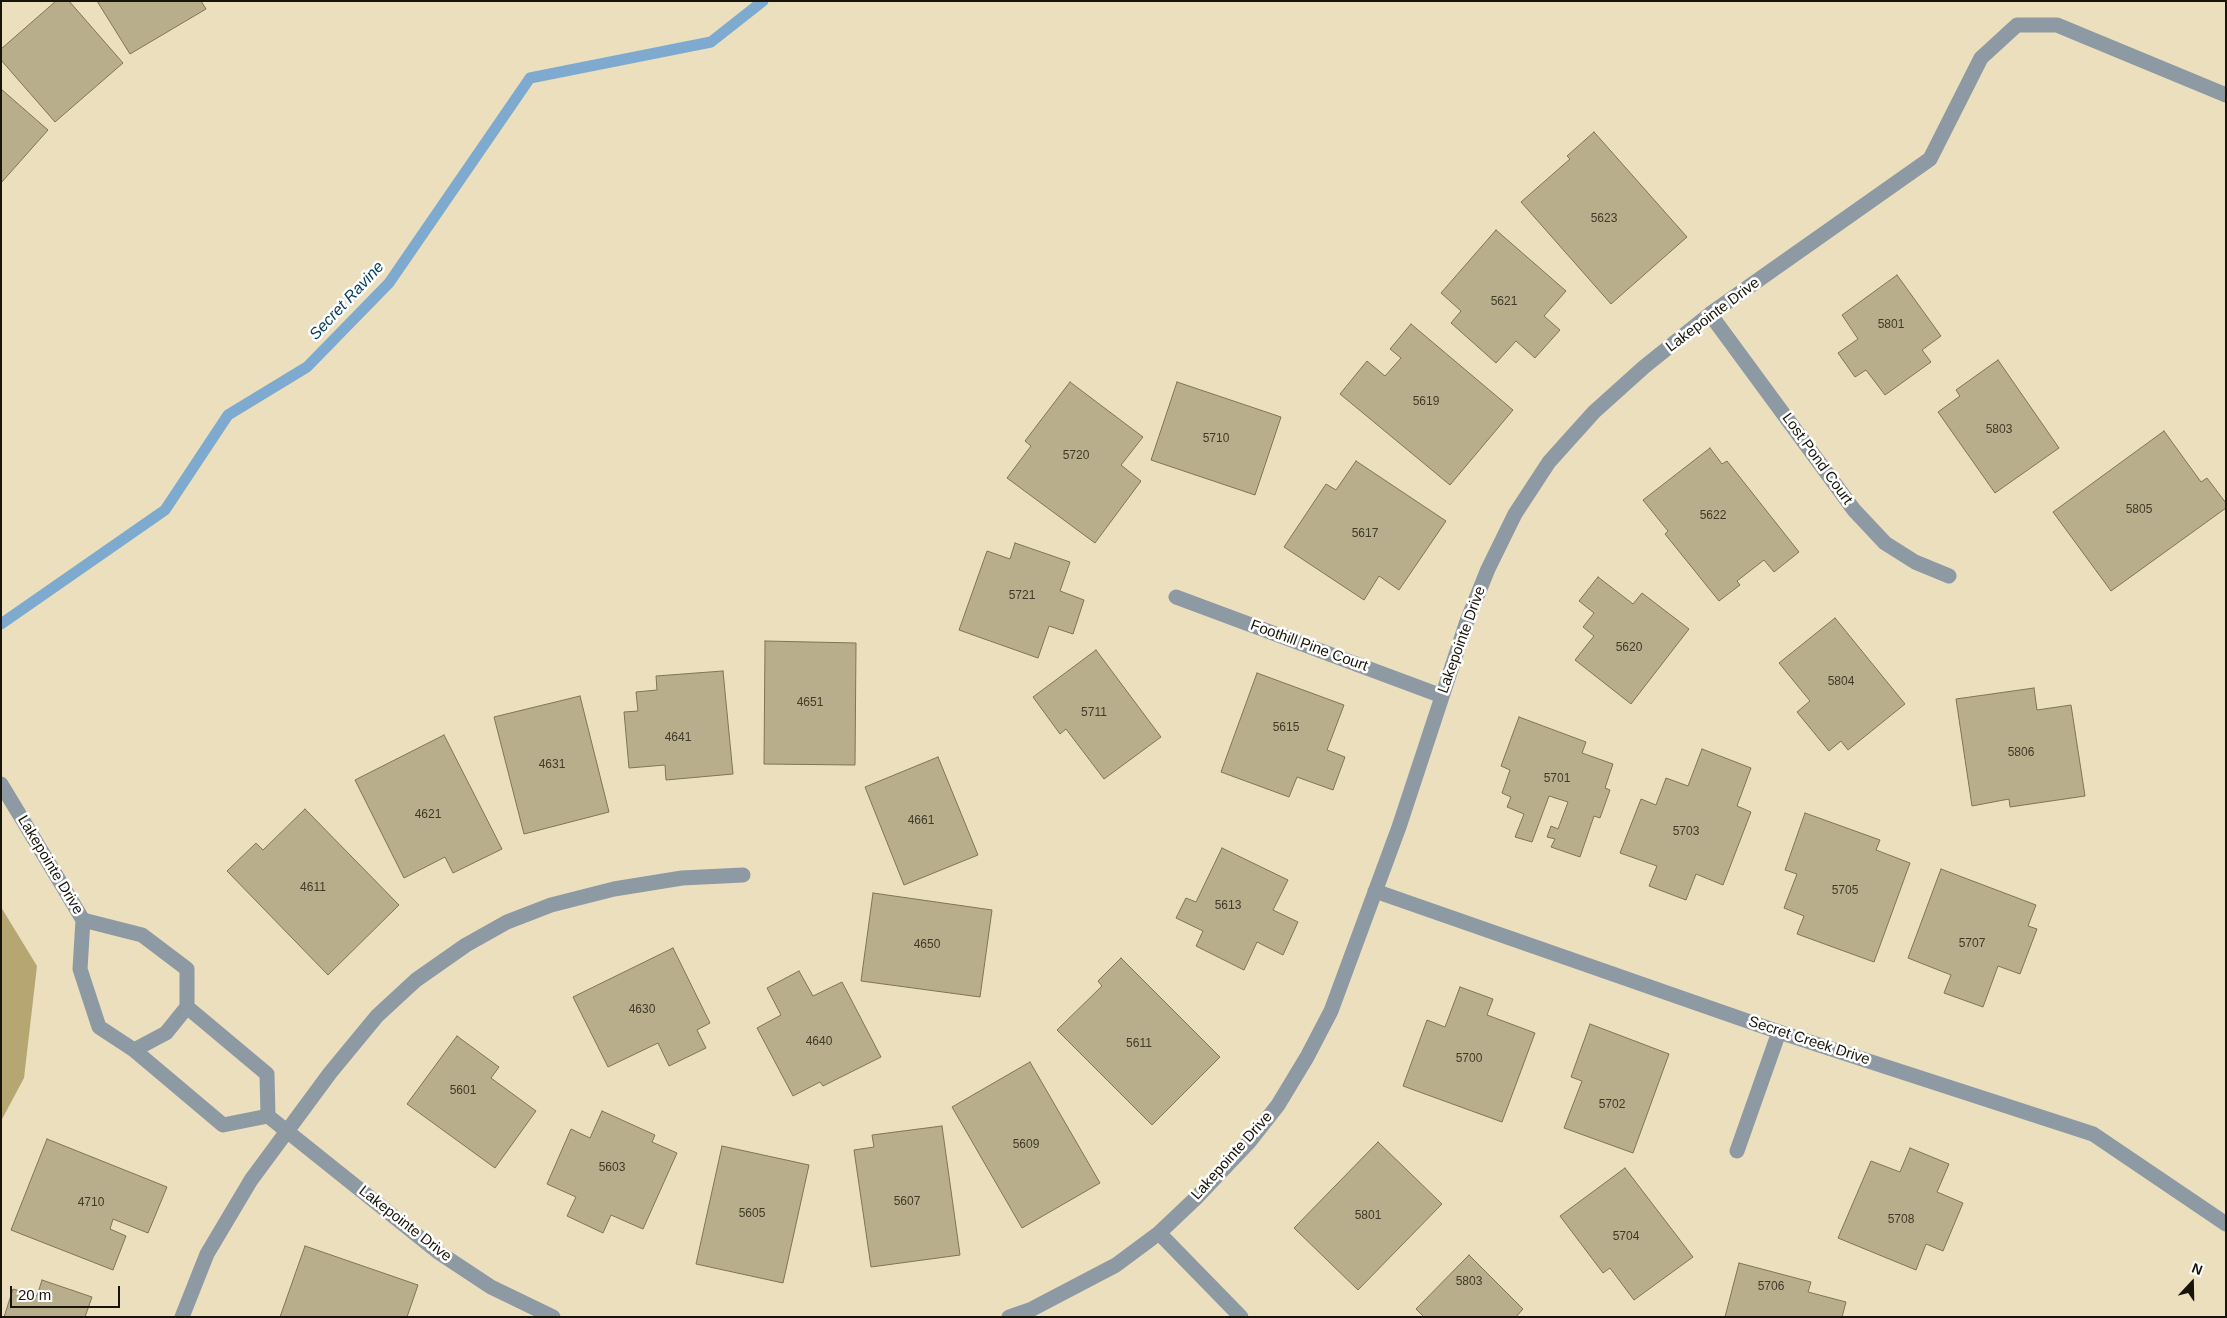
<!DOCTYPE html>
<style>
body{margin:0}
#map{position:relative;width:2227px;height:1318px;overflow:hidden;background:#ebdfbd;font-family:Arial,sans-serif}
canvas{display:block}
.frame{position:absolute;inset:0;border:2px solid #181407;pointer-events:none}
.north{position:absolute;left:2167px;top:1258px;width:50px;height:50px;-webkit-text-stroke:4px #fff;paint-order:stroke;rotate:21deg;font-size:14px;font-weight:700;line-height:20px;text-align:center;color:#181407}
.north::after{content:'';display:block;margin:auto;width:18px;height:22px;background:#181407;clip-path:polygon(50% 0,100% 100%,50% 72%,0 100%)}
.scale{position:absolute;left:10px;top:1286px;width:110px;height:22px;box-sizing:border-box;border:2px solid #181407;border-top:0;padding-left:6px;font-size:15px;line-height:18px;white-space:nowrap;color:#181407;-webkit-text-stroke:4px #fff;paint-order:stroke}
</style>
<div id="map">
<canvas width="2227" height="1318"></canvas>
<div class="frame"></div>
<div class="north">N</div>
<div class="scale">20 m</div>
</div>
<script>
const g = document.querySelector('canvas').getContext('2d');
g.lineJoin = 'round';
function fill(path, color) { g.fillStyle = color; g.fill(path, 'evenodd'); }
const poly = rows => new Path2D(rows.map(r => 'M' + r).join(''));
function strokePath(path, color, width, dash) { g.strokeStyle = color; g.lineWidth = width; g.lineCap = dash ? 'butt' : 'round'; g.setLineDash(dash || []); g.stroke(path); }
function drawText(font, color, halo, rows, align = 'center') {
  g.font = font + ' Arial,sans-serif'; g.lineWidth = 5; g.setLineDash([]); g.textBaseline = 'middle'; g.strokeStyle = halo; g.fillStyle = color; for (const [text, x, y, turn = 0] of rows) {
    g.save(); g.translate(x, y); g.rotate((+turn || 0) * Math.PI / 180); g.textAlign = isNaN(turn) ? turn : align; if (halo) g.strokeText(text, 0, 0); g.fillText(text, 0, 0); g.restore();
  }
}
fill(poly([
 [1,907,37,966,24,1078,1,1121]
]), '#b6a672');
strokePath(poly([
 [1,624,165,510,228,415,307,367,389,283,530,78,711,42,763,1]
]), '#7daace', 11);
const building = poly([
 [56,1,69,1,123,63,55,122,1,60,1,49,56,1],
 [97,1,201,1,206,9,130,54,97,1],
 [1,89,48,130,1,183,1,89],
 [1594,132,1687,237,1611,304,1521,202,1570,159,1567,156,1594,132],
 [1496,230,1566,291,1544,316,1560,330,1535,358,1516,341,1496,363,1451,323,1461,311,1441,293,1496,230],
 [1897,275,1941,336,1922,350,1931,362,1885,395,1866,370,1855,377,1838,353,1858,339,1842,315,1897,275],
 [1411,324,1513,410,1450,485,1340,394,1367,361,1385,376,1401,358,1390,349,1411,324],
 [1998,360,2059,448,1995,493,1938,412,1960,396,1956,390,1998,360],
 [1070,382,1143,437,1121,465,1141,481,1095,543,1007,478,1031,446,1025,441,1070,382],
 [1177,382,1281,417,1255,495,1151,460,1177,382],
 [2164,431,2201,482,2207,478,2226,503,2226,508,2111,591,2053,512,2164,431],
 [1710,448,1722,464,1727,461,1799,552,1774,572,1764,560,1737,581,1740,585,1719,601,1665,534,1668,531,1643,500,1710,448],
 [1356,461,1446,521,1399,590,1379,576,1364,600,1284,547,1326,484,1336,490,1356,461],
 [1015,543,1070,562,1060,591,1084,600,1073,634,1049,626,1038,658,959,630,987,551,1010,559,1015,543],
 [1598,577,1633,604,1642,593,1689,629,1631,704,1575,660,1594,636,1583,627,1594,613,1579,601,1598,577],
 [1835,618,1905,704,1848,750,1841,741,1829,751,1797,712,1810,701,1779,663,1835,618],
 [765,641,856,643,855,765,764,764,765,641],
 [1096,650,1161,737,1104,779,1066,729,1060,734,1033,697,1096,650],
 [723,671,733,774,666,780,665,765,629,768,624,712,638,711,636,692,657,690,656,676,723,671],
 [1257,673,1344,705,1327,750,1345,757,1333,790,1297,777,1289,797,1221,772,1257,673],
 [2034,688,2037,710,2071,705,2085,796,2010,807,2009,799,1972,806,1956,699,2034,688],
 [580,696,609,812,524,834,494,717,580,696],
 [1519,717,1586,742,1582,753,1613,764,1605,788,1610,790,1600,818,1594,816,1580,857,1551,847,1555,839,1547,837,1551,826,1558,829,1568,802,1549,796,1532,842,1515,837,1524,814,1507,807,1511,797,1502,793,1510,770,1501,766,1519,717],
 [444,735,502,849,453,873,445,857,404,878,355,780,444,735],
 [1702,749,1751,768,1737,806,1751,812,1723,885,1696,874,1686,900,1649,886,1657,866,1620,853,1641,799,1656,805,1666,778,1688,786,1702,749],
 [938,757,978,855,904,885,865,787,938,757],
 [305,809,399,905,328,975,227,871,256,843,263,850,305,809],
 [1805,813,1880,840,1876,850,1910,863,1874,962,1797,934,1804,916,1784,908,1797,874,1785,870,1805,813],
 [1222,848,1288,880,1273,910,1298,922,1283,955,1257,942,1244,970,1196,946,1203,931,1176,918,1186,898,1196,902,1222,848],
 [1941,869,2036,905,2028,926,2037,929,2020,974,1998,966,1983,1007,1944,993,1951,975,1908,958,1941,869],
 [873,893,992,910,980,997,861,981,873,893],
 [673,948,710,1023,697,1030,706,1048,669,1066,658,1043,608,1067,573,997,673,948],
 [1121,958,1220,1057,1152,1125,1057,1030,1102,986,1098,981,1121,958],
 [799,971,813,996,842,982,881,1057,823,1086,820,1082,793,1096,757,1028,781,1015,767,988,799,971],
 [1460,987,1493,999,1487,1015,1535,1033,1502,1122,1403,1086,1427,1020,1445,1027,1460,987],
 [1590,1024,1669,1054,1633,1153,1564,1128,1582,1081,1571,1077,1590,1024],
 [457,1036,499,1067,491,1078,536,1111,495,1168,407,1104,457,1036],
 [1030,1062,1100,1183,1022,1228,952,1107,1030,1062],
 [602,1111,655,1135,652,1142,677,1153,643,1229,611,1215,603,1233,567,1216,576,1197,547,1184,571,1129,590,1138,602,1111],
 [942,1126,960,1255,871,1267,854,1150,874,1147,872,1135,942,1126],
 [47,1139,167,1187,148,1233,113,1219,110,1229,126,1236,113,1270,11,1230,47,1139],
 [1378,1142,1442,1204,1358,1290,1294,1228,1378,1142],
 [722,1146,809,1165,783,1283,696,1264,722,1146],
 [1910,1148,1949,1164,1937,1192,1963,1203,1943,1251,1926,1244,1916,1270,1838,1238,1871,1161,1900,1172,1910,1148],
 [1625,1168,1693,1257,1634,1300,1610,1268,1603,1273,1560,1216,1625,1168],
 [305,1246,418,1285,407,1317,280,1317,305,1246],
 [1469,1255,1523,1309,1516,1317,1424,1317,1416,1309,1469,1255],
 [1739,1263,1811,1282,1808,1292,1846,1302,1842,1317,1725,1317,1739,1263],
 [42,1280,92,1297,85,1317,4,1317,13,1289,37,1296,42,1280]
]);
fill(building, '#b8ae8c');
strokePath(building, '#7f7455', 1);
strokePath(poly([
 [1710,314,1854,510,1885,543,1915,562,1949,576],
 [1176,597,1442,696],
 [1,784,83,920,80,969,99,1027,134,1050,223,1125,268,1116],
 [1375,891,1779,1032,2093,1134,2226,1224],
 [83,920,142,935,187,969,187,1007],
 [187,1007,267,1074,268,1116,438,1252,491,1287,553,1317],
 [134,1050,166,1033,187,1007],
 [1737,1151,1779,1032],
 [1159,1233,1241,1317],
 [182,1317,207,1254,251,1180,330,1073,377,1016,416,980,466,945,507,922,551,905,614,889,682,878,743,875],
 [1009,1317,1032,1309,1116,1265,1159,1233,1196,1198,1249,1142,1278,1105,1307,1057,1331,1011,1399,827,1467,621,1488,569,1515,514,1549,462,1594,412,1644,367,1710,314,1930,159,1981,58,2017,25,2057,25,2226,95]
]), '#8d9aa4', 15);
drawText('12px', '#403a28', null, [
 ["5623",1604,219],
 ["5621",1504,302],
 ["5801",1891,325],
 ["5619",1426,402],
 ["5803",1999,430],
 ["5710",1216,439],
 ["5720",1076,456],
 ["5805",2139,510],
 ["5622",1713,516],
 ["5617",1365,534],
 ["5721",1022,596],
 ["5620",1629,648],
 ["5804",1841,682],
 ["4651",810,703],
 ["5711",1094,713],
 ["5615",1286,728],
 ["4641",678,738],
 ["5806",2021,753],
 ["4631",552,765],
 ["5701",1557,779],
 ["4621",428,815],
 ["4661",921,821],
 ["5703",1686,832],
 ["4611",313,888],
 ["5705",1845,891],
 ["5613",1228,906],
 ["5707",1972,944],
 ["4650",927,945],
 ["4630",642,1010],
 ["4640",819,1042],
 ["5611",1139,1044],
 ["5700",1469,1059],
 ["5601",463,1091],
 ["5702",1612,1105],
 ["5609",1026,1145],
 ["5603",612,1168],
 ["5607",907,1202],
 ["4710",91,1203],
 ["5605",752,1214],
 ["5801",1368,1216],
 ["5708",1901,1220],
 ["5704",1626,1237],
 ["5803",1469,1282],
 ["5706",1771,1287]
]);
drawText('15px', '#181407', '#fff', [
 ["Lakepointe Drive",1713,315,-37],
 ["Lost Pond Court",1817,459,54],
 ["Lakepointe Drive",1462,640,-70],
 ["Foothill Pine Court",1309,646,20],
 ["Lakepointe Drive",50,865,59],
 ["Secret Creek Drive",1809,1041,18],
 ["Lakepointe Drive",1232,1156,-48],
 ["Lakepointe Drive",405,1224,38]
]);
drawText('italic 16px', '#023c5f', '#fff', [
 ["Secret Ravine",347,301,-47]
]);
</script>
